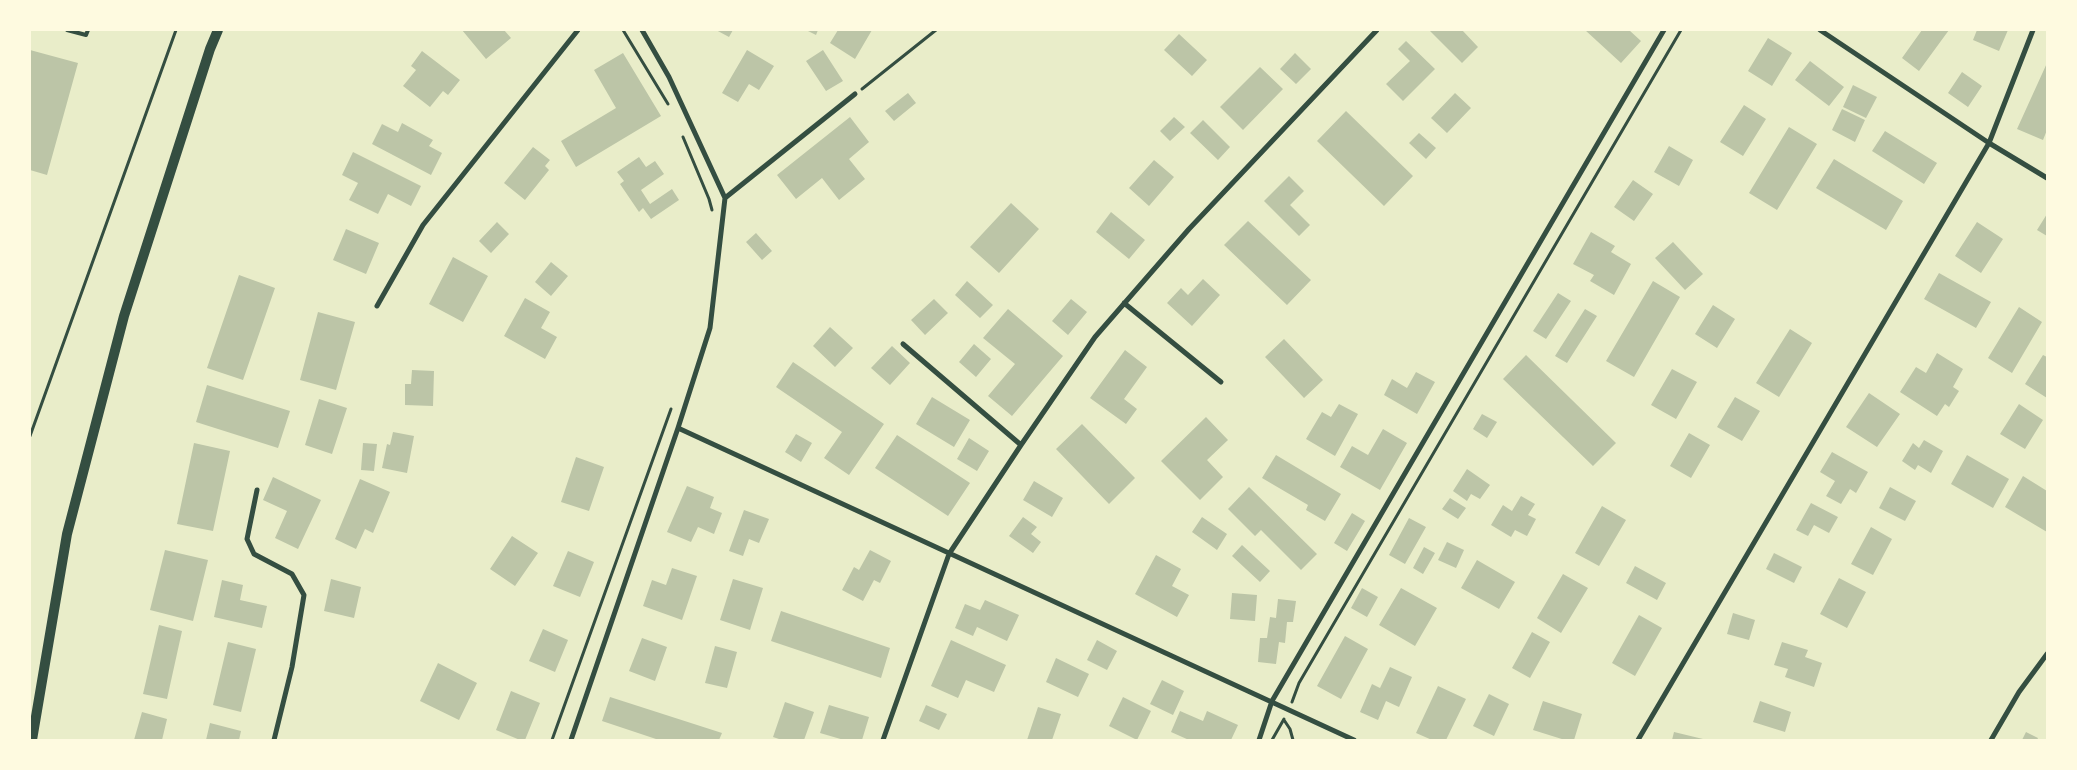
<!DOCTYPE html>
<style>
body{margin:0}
#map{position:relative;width:2077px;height:770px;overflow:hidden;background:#e9edc9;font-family:"Libre Baskerville",serif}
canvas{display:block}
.frame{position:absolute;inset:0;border:31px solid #fefae0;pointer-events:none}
</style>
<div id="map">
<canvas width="2077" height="770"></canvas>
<div class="frame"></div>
</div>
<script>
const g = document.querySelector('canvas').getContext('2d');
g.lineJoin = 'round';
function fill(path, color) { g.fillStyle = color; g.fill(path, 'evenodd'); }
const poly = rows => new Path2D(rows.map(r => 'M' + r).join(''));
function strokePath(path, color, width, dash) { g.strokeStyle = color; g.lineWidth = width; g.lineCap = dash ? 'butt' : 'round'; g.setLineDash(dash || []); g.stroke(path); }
fill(poly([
 [462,30,504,30,511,38,486,59],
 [716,30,733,30,729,37],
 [806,30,818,30,816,35],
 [838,30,872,30,855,59,830,43],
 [1429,30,1462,30,1478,47,1462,63],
 [1585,30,1629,30,1641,41,1621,63],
 [1922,30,1949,30,1919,71,1902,58],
 [1977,30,2008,30,1999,51,1973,40],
 [1179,34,1207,60,1192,76,1164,50],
 [1768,38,1792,53,1772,86,1748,71],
 [1406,41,1435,69,1403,101,1386,84,1410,61,1398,49],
 [30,50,78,63,47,175,30,170],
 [747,50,774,66,759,90,749,84,738,102,722,93],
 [823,50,843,81,826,91,806,61],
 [422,51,460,80,448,95,443,91,430,107,403,86,416,70,411,66],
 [623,53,661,116,576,167,561,141,616,108,594,70],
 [1295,53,1311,69,1296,84,1280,69],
 [1810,61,1844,87,1829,106,1795,80],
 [2047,63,2047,130,2043,140,2017,129],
 [1260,67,1283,89,1243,130,1220,107],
 [1962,72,1982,86,1968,107,1948,93],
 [1853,85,1877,97,1866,118,1843,107],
 [908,93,916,103,894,121,885,111],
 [1455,93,1471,108,1447,133,1431,118],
 [1744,105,1766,119,1743,156,1720,142],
 [1842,109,1865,120,1855,142,1832,130],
 [1346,111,1413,176,1384,206,1317,141],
 [850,117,869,142,849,159,865,179,839,200,822,178,796,199,777,175],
 [1174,117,1185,127,1170,141,1160,131],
 [1203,120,1230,147,1218,160,1190,133],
 [402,123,433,140,429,146,442,153,431,175,372,144,382,124,398,132],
 [1789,127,1817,144,1777,210,1749,193],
 [1885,131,1937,163,1924,184,1872,151],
 [1419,133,1436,148,1426,159,1409,143],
 [1669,146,1693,160,1679,186,1654,172],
 [533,147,550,160,545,166,549,170,525,200,504,183],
 [353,152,421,186,411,206,388,194,378,214,349,200,358,183,342,175],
 [639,157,646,167,655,161,664,174,641,190,650,204,672,189,679,200,651,219,643,208,639,212,620,184,624,181,617,172],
 [1834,159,1903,201,1886,230,1816,188],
 [1154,160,1174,177,1149,206,1129,188],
 [1289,176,1304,191,1290,205,1310,225,1299,236,1264,201],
 [1633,180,1653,194,1634,221,1614,207],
 [1011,203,1039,229,999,273,970,247],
 [1111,212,1145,240,1129,259,1096,232],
 [2047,214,2047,236,2037,230],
 [1248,221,1311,280,1287,305,1224,245],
 [497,222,509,234,491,253,479,241],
 [1977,222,2003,239,1981,273,1955,256],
 [346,229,379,243,366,274,333,260],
 [1591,232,1615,246,1611,252,1631,264,1614,295,1590,281,1594,275,1573,264],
 [756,233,772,251,762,260,746,242],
 [1673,242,1703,274,1685,290,1655,258],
 [453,257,488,276,463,322,429,304],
 [551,262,568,276,551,296,535,282],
 [1939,273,1991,302,1976,328,1924,299],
 [239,275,275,288,243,380,207,368],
 [1203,279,1220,295,1192,326,1167,303,1181,288,1188,295],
 [967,281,993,305,980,318,955,295],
 [1653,281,1680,297,1634,377,1606,361],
 [1558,293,1571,301,1546,339,1533,331],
 [525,298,550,312,541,328,557,337,545,359,504,336],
 [934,299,948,313,925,335,911,320],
 [1071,299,1087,312,1068,335,1052,321],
 [1713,305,1735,319,1717,348,1695,334],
 [2019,307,2042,322,2012,373,1988,358],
 [1008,309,1063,356,1012,416,988,396,1015,364,983,338],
 [1585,309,1597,316,1567,363,1555,356],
 [318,312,355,322,336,390,300,380],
 [830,327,853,348,835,367,813,346],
 [1790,329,1812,343,1779,397,1756,383],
 [1284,339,1323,380,1304,398,1265,357],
 [974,344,991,359,976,377,959,362],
 [892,346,910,363,890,385,871,368],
 [1125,350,1147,367,1124,399,1137,409,1126,424,1090,398],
 [1937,353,1963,369,1953,387,1959,391,1949,407,1945,404,1937,416,1900,392,1916,367,1926,373],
 [1526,355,1616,443,1593,466,1503,379],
 [2043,355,2047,357,2047,398,2025,384],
 [793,362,884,424,849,475,824,458,842,432,776,387],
 [1672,369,1697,382,1676,419,1651,405],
 [412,370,434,371,433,406,405,405,405,384,411,384],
 [1416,372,1435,382,1417,414,1384,395,1392,379,1407,388],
 [207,385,290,411,278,448,196,422],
 [1869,393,1900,414,1877,447,1846,427],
 [932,397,970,420,954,447,916,424],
 [1735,397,1760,411,1742,441,1717,427],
 [319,399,347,408,332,454,305,445],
 [1339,404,1358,414,1335,456,1306,439,1322,412,1331,417],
 [2019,404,2043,420,2025,449,2000,434],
 [1482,414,1497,422,1487,438,1473,429],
 [1206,417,1228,440,1207,460,1223,477,1200,500,1161,461],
 [1082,424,1135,478,1109,504,1056,449],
 [1383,429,1407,443,1380,490,1340,467,1352,446,1368,455],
 [393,432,414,436,407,473,382,468,387,444,390,445],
 [1689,433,1710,445,1691,478,1670,466],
 [796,434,812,443,801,462,785,452],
 [897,435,970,483,948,516,875,468],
 [969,438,989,451,977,471,957,459],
 [1924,440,1943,451,1931,473,1918,465,1915,470,1902,461,1913,443,1919,448],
 [194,443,230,451,213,531,177,524],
 [363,443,377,444,374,471,361,470],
 [1832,452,1868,472,1856,493,1850,489,1841,504,1826,496,1835,481,1820,472],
 [1276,455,1341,494,1325,521,1306,510,1308,505,1262,478],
 [1967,455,2009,479,1993,508,1951,484],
 [576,457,604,467,589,511,561,502],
 [1467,469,1490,485,1480,499,1471,494,1467,501,1453,491],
 [2023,476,2047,491,2047,532,2005,507],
 [273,477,321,500,298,549,275,538,287,511,263,500],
 [360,479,390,492,373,533,365,529,356,549,335,539],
 [1034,481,1063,498,1052,517,1023,500],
 [687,486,714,497,710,508,722,513,714,534,698,527,691,542,667,532],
 [1249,487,1317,554,1301,570,1261,530,1255,536,1228,509],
 [1890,487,1916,501,1905,521,1879,508],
 [1521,496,1535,504,1528,515,1536,519,1527,536,1515,530,1511,537,1491,525,1503,505,1512,511],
 [1450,498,1466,508,1458,519,1442,509],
 [1811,503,1838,517,1829,533,1814,525,1808,536,1796,530],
 [1602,506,1626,520,1599,566,1575,553],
 [744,510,769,519,759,543,749,539,743,556,729,551],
 [1352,513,1365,521,1347,551,1334,543],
 [1023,517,1037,527,1031,534,1041,542,1033,553,1009,536],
 [1202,517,1227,534,1217,550,1192,532],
 [1409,518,1426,527,1405,564,1389,555],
 [1871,527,1892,539,1873,575,1851,564],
 [512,536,538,553,515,586,490,569],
 [1447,542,1464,550,1456,568,1438,560],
 [1242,545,1270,571,1260,582,1232,556],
 [1424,547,1435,553,1423,574,1413,568],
 [165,550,208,560,193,621,150,610],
 [870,550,891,561,880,583,874,580,863,601,842,590,854,567,859,570],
 [568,551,594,562,580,597,553,586],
 [1774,553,1802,567,1794,583,1766,569],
 [1156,555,1181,569,1172,586,1189,595,1177,617,1135,594],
 [1477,560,1515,582,1499,609,1461,588],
 [1635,566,1666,583,1657,600,1626,583],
 [672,568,697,576,682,620,643,606,652,580,666,585],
 [1563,574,1588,588,1561,633,1537,618],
 [1839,578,1866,592,1847,628,1820,614],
 [331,579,361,587,354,618,324,611],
 [733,579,763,588,750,630,720,620],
 [222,580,243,585,240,600,267,606,262,628,214,617],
 [1362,588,1378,597,1367,617,1351,608],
 [1401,588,1437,608,1415,646,1379,625],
 [1232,593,1257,595,1255,621,1230,619],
 [1278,599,1296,601,1293,622,1287,622,1285,643,1279,642,1276,664,1258,662,1260,638,1267,638,1270,617,1276,618],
 [985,600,1019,615,1007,641,977,627,973,636,955,628,965,604,980,610],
 [781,611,890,648,881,678,771,641],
 [1733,613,1755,620,1749,640,1727,634],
 [1639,615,1662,628,1635,676,1612,663],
 [159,625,182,631,167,699,143,694],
 [543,629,568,640,555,672,529,661],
 [1532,632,1550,642,1530,678,1512,668],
 [1345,636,1368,649,1341,699,1317,686],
 [642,638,667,647,655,681,629,671],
 [951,640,1006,665,994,692,966,680,958,698,931,686],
 [1097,640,1117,651,1107,670,1087,660],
 [228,642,256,649,241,712,213,705],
 [1782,642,1808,650,1805,657,1822,663,1814,687,1785,677,1788,669,1774,665],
 [715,646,737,652,727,688,705,683],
 [1056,658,1089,674,1078,697,1046,682],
 [438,663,477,683,459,720,420,701],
 [1390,667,1412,677,1399,707,1386,701,1378,720,1360,712,1372,684,1380,688],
 [1162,680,1184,691,1173,715,1150,704],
 [1438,686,1466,699,1446,740,1432,740,1416,733],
 [511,691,540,703,525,740,520,740,496,730],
 [1489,694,1509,704,1494,736,1473,726],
 [610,697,722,733,719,740,659,740,602,721],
 [1123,697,1151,711,1137,740,1109,726],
 [1543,701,1582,714,1574,740,1565,740,1533,730],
 [1760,701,1791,712,1785,732,1753,722],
 [785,702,814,712,804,740,782,740,773,737],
 [829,705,869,717,862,740,844,740,820,733],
 [926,705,947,714,939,730,919,721],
 [1038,707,1061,714,1052,740,1027,740],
 [1180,711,1203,721,1207,711,1238,725,1231,740,1189,740,1171,732],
 [142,712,167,719,162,740,134,740],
 [210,723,241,731,239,740,206,740],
 [1674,732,1703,739,1703,740,1672,740],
 [2026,732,2038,738,2037,740,2022,740]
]), '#bcc5a7');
strokePath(poly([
 [623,30,668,104],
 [862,89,936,30],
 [683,137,709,199,712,210],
 [30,436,176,30],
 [1292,702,1299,683,1681,30],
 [1284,720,1290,729,1293,740],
 [552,740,671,409],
 [1272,740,1284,719]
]), '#344e41', 3);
strokePath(poly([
 [67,30,86,35,88,30]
]), '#344e41', 4);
strokePath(poly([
 [1820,30,1989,143,2047,178],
 [725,198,855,94],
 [1124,303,1221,382],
 [377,306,423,225,578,30],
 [903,344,1021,445],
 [678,428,1354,740],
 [257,490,247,539,254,554,292,574,304,595,292,667,274,740],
 [571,740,678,428,710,328,725,198,669,77,642,30],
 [883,740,949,554,1021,445,1095,337,1189,229,1377,30],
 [1259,740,1272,701,1664,30],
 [1638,740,1989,143,2033,30],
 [1991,740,2019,692,2047,654]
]), '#344e41', 5);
strokePath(poly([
 [32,740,67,534,124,316,210,49,218,30]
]), '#344e41', 10);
</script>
